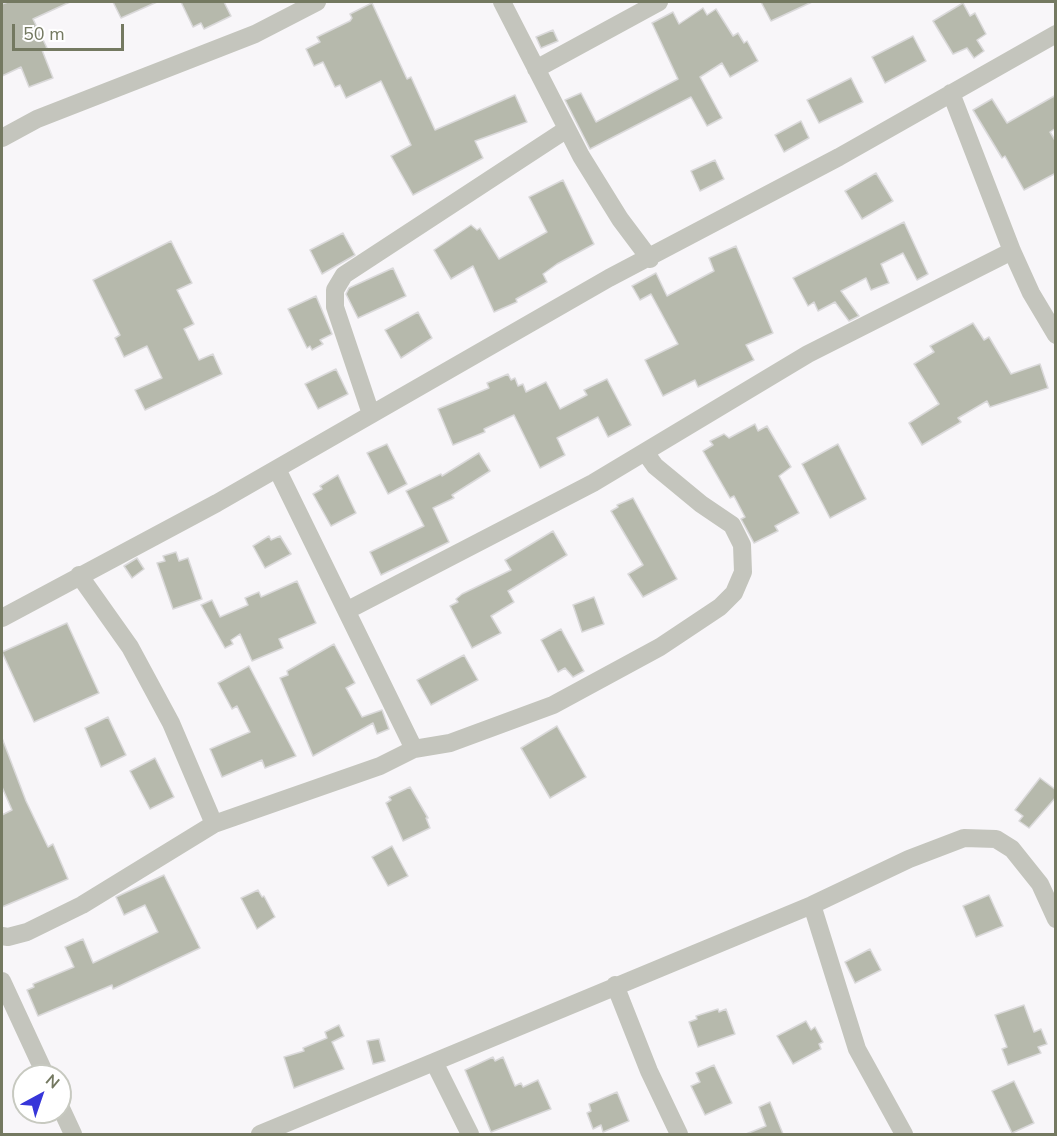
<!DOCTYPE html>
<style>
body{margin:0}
#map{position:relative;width:1057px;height:1136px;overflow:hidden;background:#f8f6f9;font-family:"Nunito Sans",sans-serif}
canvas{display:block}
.frame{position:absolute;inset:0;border:3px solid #747961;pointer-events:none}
.north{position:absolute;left:12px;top:1064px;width:60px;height:60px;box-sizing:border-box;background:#fff;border:2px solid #c7c9c0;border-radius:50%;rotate:40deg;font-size:16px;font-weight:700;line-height:24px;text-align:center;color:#747961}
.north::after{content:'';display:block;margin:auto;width:21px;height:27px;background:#3736d9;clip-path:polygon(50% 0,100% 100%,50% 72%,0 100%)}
.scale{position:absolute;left:12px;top:24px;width:112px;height:27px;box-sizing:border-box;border:3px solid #747961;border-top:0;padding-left:8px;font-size:18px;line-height:21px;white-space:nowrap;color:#747961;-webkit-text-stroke:4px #fff;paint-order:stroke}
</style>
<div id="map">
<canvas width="1057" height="1136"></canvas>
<div class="frame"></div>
<div class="north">N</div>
<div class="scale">50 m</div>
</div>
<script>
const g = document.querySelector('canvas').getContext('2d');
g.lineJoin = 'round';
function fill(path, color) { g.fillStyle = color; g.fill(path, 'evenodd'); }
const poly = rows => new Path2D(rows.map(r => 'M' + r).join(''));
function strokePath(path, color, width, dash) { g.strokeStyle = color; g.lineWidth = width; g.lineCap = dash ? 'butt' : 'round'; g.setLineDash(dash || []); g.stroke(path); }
const building = poly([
 [8,2,70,2,33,19,47,48,42,50,53,78,29,87,21,67,2,76,2,4,8,2],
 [113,2,157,2,121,18,113,2],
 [181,2,224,2,231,16,204,29,201,23,193,27,181,2],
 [761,2,812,2,771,21,761,2],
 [372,3,407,79,411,77,435,130,515,95,527,122,475,141,483,158,413,195,391,156,411,145,381,81,346,98,340,85,335,87,323,62,314,66,306,49,320,42,317,37,350,21,352,18,350,14,372,3],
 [963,3,970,16,975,13,986,34,977,40,984,51,974,58,967,48,953,54,933,21,963,3],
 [703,8,707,15,716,9,733,36,738,33,744,43,747,41,758,61,730,77,722,63,700,77,722,118,707,126,691,97,590,149,565,100,581,93,596,122,678,79,652,23,673,12,679,24,703,8],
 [553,30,558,41,541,48,536,37,553,30],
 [913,36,926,61,885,83,872,57,913,36],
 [851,78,863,102,819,123,807,100,851,78],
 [1056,95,1056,128,1050,132,1056,142,1056,173,1024,190,1005,156,1002,158,973,110,992,99,1007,123,1056,95],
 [801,121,809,138,784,152,775,135,801,121],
 [715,160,724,179,700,191,691,171,715,160],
 [876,173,893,201,862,219,845,191,876,173],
 [563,180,594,244,557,264,543,274,547,282,516,299,517,302,494,312,473,266,451,279,434,250,471,225,477,230,480,228,499,259,547,232,529,197,563,180],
 [904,222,928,274,917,280,903,253,881,264,889,283,871,290,866,278,841,291,859,316,849,321,835,302,818,311,814,302,808,306,793,278,904,222],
 [343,233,355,255,322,274,310,250,343,233],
 [171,241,192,283,177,290,194,324,184,329,199,360,213,354,222,374,145,410,135,390,162,378,147,346,124,357,115,338,120,335,93,280,171,241],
 [736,246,773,333,746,345,754,360,698,387,695,380,663,396,645,360,678,344,651,294,640,300,632,286,656,273,667,296,714,271,709,258,736,246],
 [393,268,406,296,358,318,346,294,349,288,393,268],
 [316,296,332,334,320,340,323,344,312,350,310,346,307,348,288,309,316,296],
 [418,312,432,338,401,358,385,330,418,312],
 [973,323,984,340,989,337,1011,374,1040,364,1048,388,990,407,987,401,958,418,961,422,922,445,909,423,939,404,914,364,934,352,930,346,973,323],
 [336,369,348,394,318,409,305,384,336,369],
 [508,374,511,380,515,378,518,386,523,384,526,392,546,382,560,409,587,395,584,390,607,379,631,425,608,437,598,417,557,438,565,455,540,468,514,415,484,429,485,432,453,445,438,409,489,388,487,383,508,374],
 [755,424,758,431,767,426,791,467,779,476,799,513,775,526,778,531,754,543,741,519,745,517,734,496,730,498,703,451,713,445,710,441,724,434,729,438,755,424],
 [387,444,407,484,388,494,367,453,387,444],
 [838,444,866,499,830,518,802,464,838,444],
 [479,453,490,471,452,495,454,498,433,508,449,542,381,575,370,552,424,526,406,491,441,474,442,476,479,453],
 [338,475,356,513,331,526,313,494,322,489,320,486,338,475],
 [633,498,677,579,643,597,628,574,643,565,611,511,618,507,617,505,633,498],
 [553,531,567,555,508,591,514,602,491,616,501,633,472,648,450,606,458,602,456,599,462,594,511,570,505,560,553,531],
 [269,536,271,540,280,536,291,554,265,568,253,546,269,536],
 [176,552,179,561,188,558,202,599,173,609,157,563,165,561,163,556,176,552],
 [137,558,144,569,132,578,124,566,137,558],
 [297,581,316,623,279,639,283,648,252,661,240,634,231,640,233,644,225,648,201,605,212,600,220,617,248,605,245,598,259,592,261,597,297,581],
 [594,597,604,624,582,632,573,605,594,597],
 [67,623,99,693,34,722,2,652,67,623],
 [561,629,584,671,573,677,565,668,558,672,541,640,561,629],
 [334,644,355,683,346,688,362,717,382,710,389,729,377,734,373,723,313,756,280,678,288,675,287,671,334,644],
 [464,655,478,680,431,705,417,680,464,655],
 [249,666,296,756,265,768,262,760,222,777,210,749,250,732,237,706,232,709,218,683,249,666],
 [108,717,126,755,101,767,85,728,108,717],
 [557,726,586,777,550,798,521,748,557,726],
 [2,738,26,801,48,847,53,844,68,879,2,907,2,815,12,810,2,787,2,738],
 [155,758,174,797,150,809,130,771,155,758],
 [1040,778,1056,790,1056,797,1029,828,1019,821,1023,816,1015,810,1040,778],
 [410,787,428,818,426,818,430,828,403,841,386,803,391,800,389,797,410,787],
 [392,846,408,876,388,886,372,857,392,846],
 [164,875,200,948,113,989,112,985,38,1016,27,990,34,987,33,984,74,967,65,947,83,939,93,963,158,932,145,905,124,915,116,897,164,875],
 [258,890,262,897,264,896,275,917,257,929,241,898,258,890],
 [989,895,1003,926,976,937,963,906,989,895],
 [870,949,881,970,855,983,845,962,870,949],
 [1024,1005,1034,1032,1041,1029,1047,1044,1038,1047,1041,1053,1008,1065,1002,1049,1007,1047,995,1015,1024,1005],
 [718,1009,719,1012,726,1009,735,1034,698,1047,689,1022,697,1019,696,1016,718,1009],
 [806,1021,811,1030,815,1027,823,1042,819,1044,821,1049,793,1064,777,1036,806,1021],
 [339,1025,344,1036,332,1042,344,1069,294,1088,284,1057,304,1051,303,1048,327,1038,325,1032,339,1025],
 [379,1039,385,1061,373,1064,367,1041,379,1039],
 [493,1057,495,1061,503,1057,515,1086,521,1083,523,1087,538,1080,551,1109,491,1132,465,1070,493,1057],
 [714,1065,732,1103,705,1115,691,1086,700,1082,696,1073,714,1065],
 [1014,1081,1034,1123,1012,1133,992,1091,1014,1081],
 [617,1092,629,1121,603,1132,601,1125,593,1129,587,1113,591,1111,589,1104,617,1092],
 [770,1102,783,1134,746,1134,766,1126,759,1107,770,1102]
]);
fill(building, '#b6b9ac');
strokePath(building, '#dad9da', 1.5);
strokePath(poly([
 [502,2,581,156,620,219,650,259],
 [536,69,659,2],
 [951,93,1012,251,1031,293,1056,335],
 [2,138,37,119,255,34,317,2],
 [371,414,335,307,335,290,344,275,567,129],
 [277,469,414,749],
 [79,575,130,647,171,723,214,824],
 [348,610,593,483,808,354,1012,251],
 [2,618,217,503,609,278,839,157,1056,34],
 [812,905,857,1049,904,1134],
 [2,936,8,937,27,932,82,905,214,824,380,766,414,749,450,743,553,705,660,647,720,607,734,593,743,572,742,545,732,525,701,504,655,466,645,452],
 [2,981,46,1076],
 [615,985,649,1071,679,1134],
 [434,1062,812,905,909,859,964,838,996,839,1012,849,1040,884,1056,919],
 [60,1106,73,1134],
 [260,1134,434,1062,470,1134]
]), '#c4c5bd', 18);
</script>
